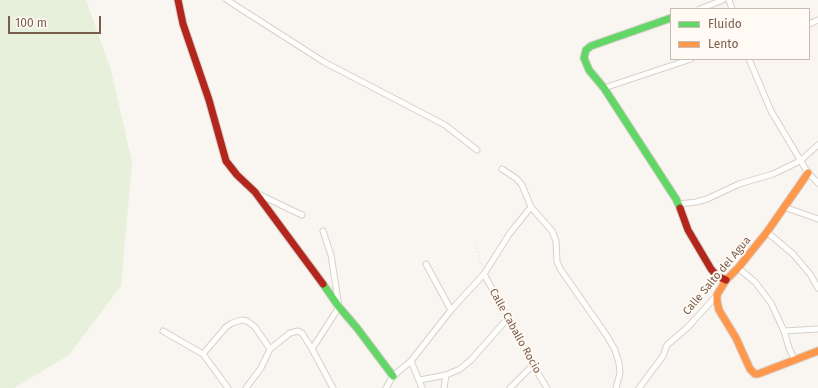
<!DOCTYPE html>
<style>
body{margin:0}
#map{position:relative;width:818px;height:388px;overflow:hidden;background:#f9f5f0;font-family:"Fira Sans",sans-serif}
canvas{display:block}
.legend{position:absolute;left:670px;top:8px;width:140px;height:52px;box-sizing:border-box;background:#fffaf3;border:1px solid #cabbb1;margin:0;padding:5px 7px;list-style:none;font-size:12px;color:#7a5c4d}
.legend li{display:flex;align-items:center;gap:8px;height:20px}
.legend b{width:20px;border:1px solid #cabbb1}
.scale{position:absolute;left:8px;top:16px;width:93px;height:18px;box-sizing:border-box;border:2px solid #7a5c4d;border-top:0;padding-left:5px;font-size:12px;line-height:14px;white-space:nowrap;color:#7a5c4d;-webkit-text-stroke:3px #fffaf3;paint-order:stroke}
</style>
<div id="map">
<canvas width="818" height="388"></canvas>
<ul class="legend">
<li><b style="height:5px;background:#63d668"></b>Fluido</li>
<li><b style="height:5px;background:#ff974d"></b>Lento</li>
</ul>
<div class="scale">100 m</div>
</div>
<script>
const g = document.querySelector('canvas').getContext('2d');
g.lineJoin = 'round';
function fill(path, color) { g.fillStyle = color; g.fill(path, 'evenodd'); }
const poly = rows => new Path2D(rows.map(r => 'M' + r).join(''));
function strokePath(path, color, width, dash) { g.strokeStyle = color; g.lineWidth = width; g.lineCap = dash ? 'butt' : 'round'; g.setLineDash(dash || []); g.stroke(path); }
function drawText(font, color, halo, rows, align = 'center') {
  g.font = font + ' "Fira Sans",sans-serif'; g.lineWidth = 4; g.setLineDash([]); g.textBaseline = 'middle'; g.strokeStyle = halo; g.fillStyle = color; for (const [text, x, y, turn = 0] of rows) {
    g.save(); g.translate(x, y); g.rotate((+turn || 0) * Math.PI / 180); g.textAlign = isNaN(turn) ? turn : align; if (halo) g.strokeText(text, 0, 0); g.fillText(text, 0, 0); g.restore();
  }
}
fill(poly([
 [0,0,86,0,111,70,132,162,121,286,69,355,14,388,0,388]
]), '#e7f0db');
const street = poly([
 [227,0,324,62,445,125,477,150],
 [729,0,732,9],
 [700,9,723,0],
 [809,24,818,20],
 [749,59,771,111,808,173,818,183],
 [604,88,691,59],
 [502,169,517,179,522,185,531,207,552,231,556,241,557,262,561,270,607,336,615,350,619,363,620,373,616,388],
 [256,193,302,215],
 [679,204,696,202,707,199,739,184,773,174,800,161,818,145],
 [784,207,818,219],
 [767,232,793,254,810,274,818,288],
 [426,264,451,310],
 [738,268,755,282,771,303,784,331,789,348,795,361],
 [484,274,533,365,547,388],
 [163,331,203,354,228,388],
 [784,331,818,329],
 [312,349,339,307,331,255,323,231],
 [203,354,226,327,232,323,242,320,247,321,255,327,270,349],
 [411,361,422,388],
 [420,380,446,375,460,369,471,360,508,318],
 [246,388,261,368,270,349,290,333,298,331,302,333,312,349,333,388],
 [386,388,393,376,411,361,451,310,484,274,510,233,531,207],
 [444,388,446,375],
 [510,388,533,365],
 [639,388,663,356,667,345,688,327,717,295]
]);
const fast = poly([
 [671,18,591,46,586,50,584,58,589,70,604,88,676,199,680,208],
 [323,284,339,307,357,328,393,376]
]);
const slow = poly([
 [808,173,767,232,738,268,726,280,717,295,717,301,719,310,736,338,750,369,755,374,758,374,818,351]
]);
const jam = poly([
 [178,0,183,24,209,100,226,161,237,175,255,192,323,284],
 [680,208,688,230,711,269,717,276,726,280]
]);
strokePath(street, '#d7d1cb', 7);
strokePath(fast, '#d9d2cb', 9);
strokePath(slow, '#d9d2cb', 9);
strokePath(jam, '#d9d2cb', 9);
strokePath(poly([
 [476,244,482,267]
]), '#dcd5d0', 1, [1, 3]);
strokePath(street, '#fefefd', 5);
strokePath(fast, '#63d668', 7);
strokePath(slow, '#ff974d', 7);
strokePath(jam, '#b3261e', 7);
drawText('11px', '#7a5c4d', '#fffaf3', [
 ["Calle Salto del Agua",717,276,-50],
 ["Calle Caballo Rocio",515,331,61]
]);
</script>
